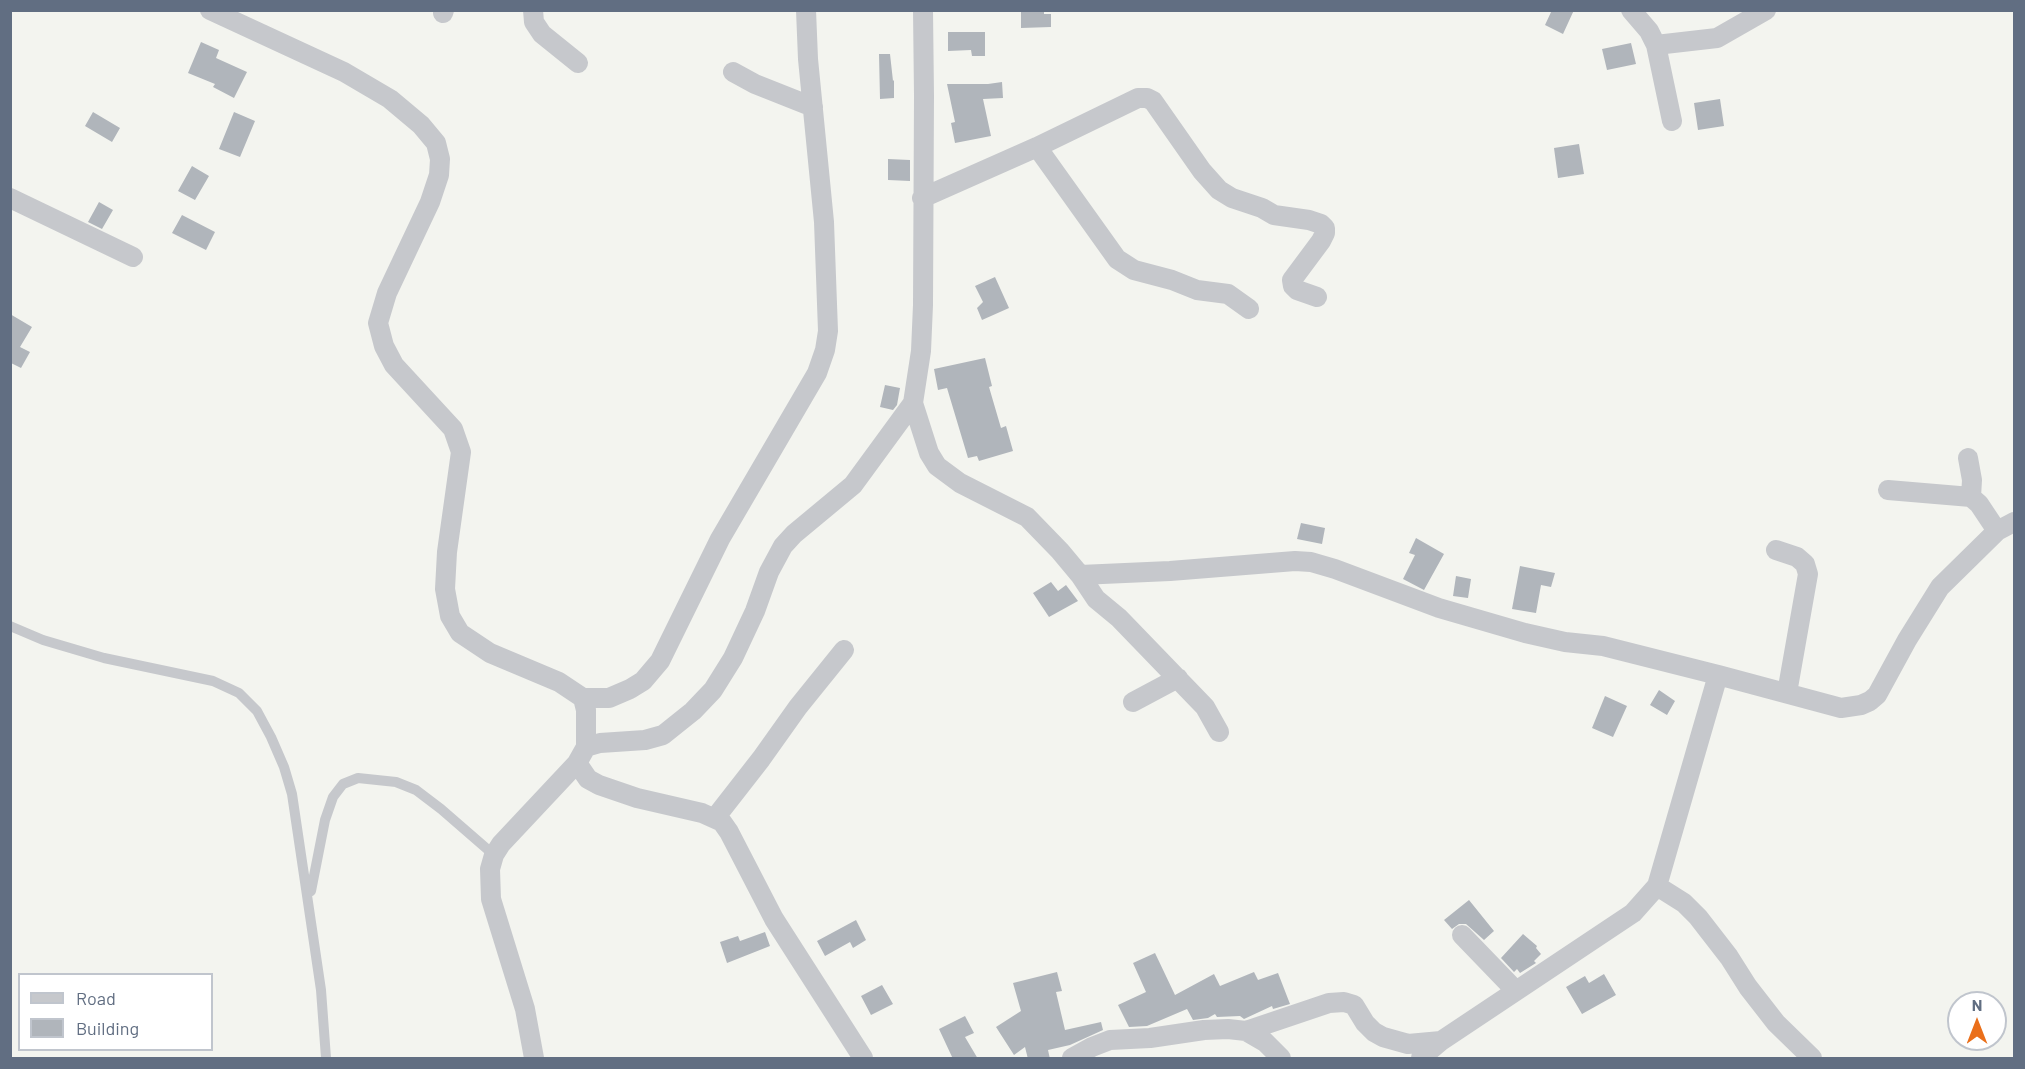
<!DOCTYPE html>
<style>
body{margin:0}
#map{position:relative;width:2025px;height:1069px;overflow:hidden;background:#f3f4ef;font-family:Barlow,sans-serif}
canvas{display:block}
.frame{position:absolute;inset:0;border:12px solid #616e82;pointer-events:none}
.legend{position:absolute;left:18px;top:973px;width:195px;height:78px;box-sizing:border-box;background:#fff;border:2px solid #c0c5cd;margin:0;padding:8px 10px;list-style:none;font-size:18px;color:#616e82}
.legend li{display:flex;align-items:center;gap:12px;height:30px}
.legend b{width:30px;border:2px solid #c0c5cd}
.north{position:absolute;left:1947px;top:991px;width:60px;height:60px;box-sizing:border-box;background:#fff;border:2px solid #c0c5cd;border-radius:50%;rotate:0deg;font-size:16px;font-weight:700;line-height:24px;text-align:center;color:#616e82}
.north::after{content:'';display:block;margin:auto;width:21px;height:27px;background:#ea6f1a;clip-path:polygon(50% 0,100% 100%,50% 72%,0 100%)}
</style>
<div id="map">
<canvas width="2025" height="1069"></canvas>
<div class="frame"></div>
<ul class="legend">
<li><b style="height:8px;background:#c6c8cc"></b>Road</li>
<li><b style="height:16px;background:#b0b5bb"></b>Building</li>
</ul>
<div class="north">N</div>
</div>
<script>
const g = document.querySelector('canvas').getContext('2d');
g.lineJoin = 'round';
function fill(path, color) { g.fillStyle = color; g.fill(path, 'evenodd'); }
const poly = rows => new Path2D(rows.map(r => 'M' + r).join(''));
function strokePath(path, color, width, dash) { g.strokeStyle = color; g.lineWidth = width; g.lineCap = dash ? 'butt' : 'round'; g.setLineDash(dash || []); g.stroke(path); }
fill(poly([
 [1021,10,1044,10,1044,14,1051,14,1051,27,1021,28],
 [1552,10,1574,10,1563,34,1545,25],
 [948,32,985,32,985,56,972,56,971,50,948,51],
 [201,42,219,50,216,58,247,72,234,98,213,87,215,84,188,73],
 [1631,43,1636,64,1607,70,1602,49],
 [879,54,890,54,893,81,894,80,894,98,880,99],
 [1002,82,1003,98,983,99,991,136,955,143,951,123,955,122,947,84,988,84],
 [1720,99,1724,126,1698,130,1694,103],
 [93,112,120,128,112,142,85,126],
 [234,112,255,121,240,157,219,149],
 [1579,144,1584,174,1558,178,1554,148],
 [888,159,910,160,910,181,888,180],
 [192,166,209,176,195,200,178,191],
 [99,202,113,210,102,229,88,222],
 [182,215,215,232,206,250,172,233],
 [995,277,1009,308,982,320,977,308,983,302,975,286],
 [10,314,32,327,20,347,30,352,21,368,11,363,10,364],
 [985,358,992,386,989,387,1001,428,1006,426,1013,451,979,461,977,456,968,458,947,388,938,390,934,369],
 [885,385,900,388,897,405,893,410,880,407],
 [1301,523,1325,528,1322,544,1297,539],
 [1416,538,1444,554,1424,590,1403,579,1415,555,1409,553],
 [1520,566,1555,573,1551,587,1541,585,1536,613,1512,609],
 [1456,576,1471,579,1468,598,1453,596],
 [1051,582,1058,591,1066,585,1078,601,1049,617,1033,593],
 [1659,690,1675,701,1667,715,1650,705],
 [1605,696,1627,706,1613,737,1592,728],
 [1469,900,1494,931,1484,940,1466,924,1459,924,1452,929,1444,920],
 [856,920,866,940,853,948,850,942,825,956,817,941],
 [765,932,770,946,727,963,720,942,738,936,740,941],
 [1523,934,1537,946,1536,948,1541,954,1534,961,1536,963,1520,973,1517,969,1514,972,1501,958],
 [1155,953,1175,995,1214,974,1220,986,1254,972,1258,980,1278,973,1290,1004,1273,1009,1272,1006,1244,1019,1240,1016,1217,1017,1215,1014,1208,1018,1193,1020,1187,1009,1147,1026,1129,1027,1118,1005,1146,992,1133,963],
 [1057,972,1062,991,1056,992,1065,1030,1101,1022,1103,1030,1070,1045,1048,1050,1050,1059,1028,1059,1025,1047,1014,1055,996,1027,1021,1011,1013,983],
 [1604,974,1616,995,1582,1014,1566,987,1585,976,1589,983],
 [882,985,893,1004,871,1015,861,996],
 [965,1016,974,1033,965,1037,978,1059,953,1059,939,1029]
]), '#b0b5bb');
strokePath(poly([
 [10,626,43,640,104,658,213,681,239,693,257,711,271,737,284,767,292,794,321,990,326,1058],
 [311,891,325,820,333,797,343,784,358,778,396,782,416,790,441,809,494,855]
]), '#c6c8cc', 10);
strokePath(poly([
 [210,10,344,72,390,99,421,125,436,143,440,159,439,175,430,202,387,293,378,323,384,346,394,365,453,429,461,452,447,552,445,589,450,616,460,633,490,653,559,682,583,698,586,710,586,747],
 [533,10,534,22,542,34,578,63],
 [1631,10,1649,31,1656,45,1672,121],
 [443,13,444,10],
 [1656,45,1717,38,1766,10],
 [733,72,755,84,813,107],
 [1037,147,1117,259,1134,270,1172,280,1197,290,1228,294,1249,309],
 [10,198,133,257],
 [922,198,1037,147,1138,98,1147,98,1153,101,1202,171,1219,190,1232,198,1262,208,1274,215,1309,220,1321,224,1325,228,1325,233,1321,241,1292,280,1293,286,1297,290,1317,297],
 [913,403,929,453,937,466,960,483,1027,517,1060,551,1080,575,1170,571,1295,561,1311,562,1335,569,1439,608,1525,633,1565,642,1603,646,1718,675,1657,886,1633,913,1441,1041,1421,1058],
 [1968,458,1972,480,1971,497],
 [1888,490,1971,497,1979,504,1997,531],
 [1776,550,1797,557,1805,564,1808,574,1787,693],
 [1080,575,1096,599,1119,618,1205,707,1219,732],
 [1718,675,1841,708,1861,705,1870,701,1877,695,1907,640,1940,587,1997,531,2014,522],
 [583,698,609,698,630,689,643,681,660,661,720,539,817,373,825,350,828,331,824,222,808,59,806,10],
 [1133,702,1178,678],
 [715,818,761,759,798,707,844,650],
 [1657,886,1684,903,1698,917,1729,957,1748,987,1776,1023,1812,1058],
 [1462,935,1516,991],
 [1246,1031,1329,1003,1344,1002,1354,1005,1365,1023,1374,1032,1383,1037,1408,1044,1441,1041],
 [534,1058,525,1009,491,899,490,869,494,855,501,844,577,763],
 [863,1058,774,919,729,832,722,822,702,813,637,798,599,785,588,779,577,763,586,747,600,743,645,740,663,735,693,711,713,690,733,658,755,611,769,572,783,546,794,534,853,485,913,403,921,351,923,305,924,96,923,10],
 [1072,1058,1092,1047,1110,1040,1150,1038,1204,1030,1228,1029,1246,1031,1265,1042,1281,1058]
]), '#c6c8cc', 20);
</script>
